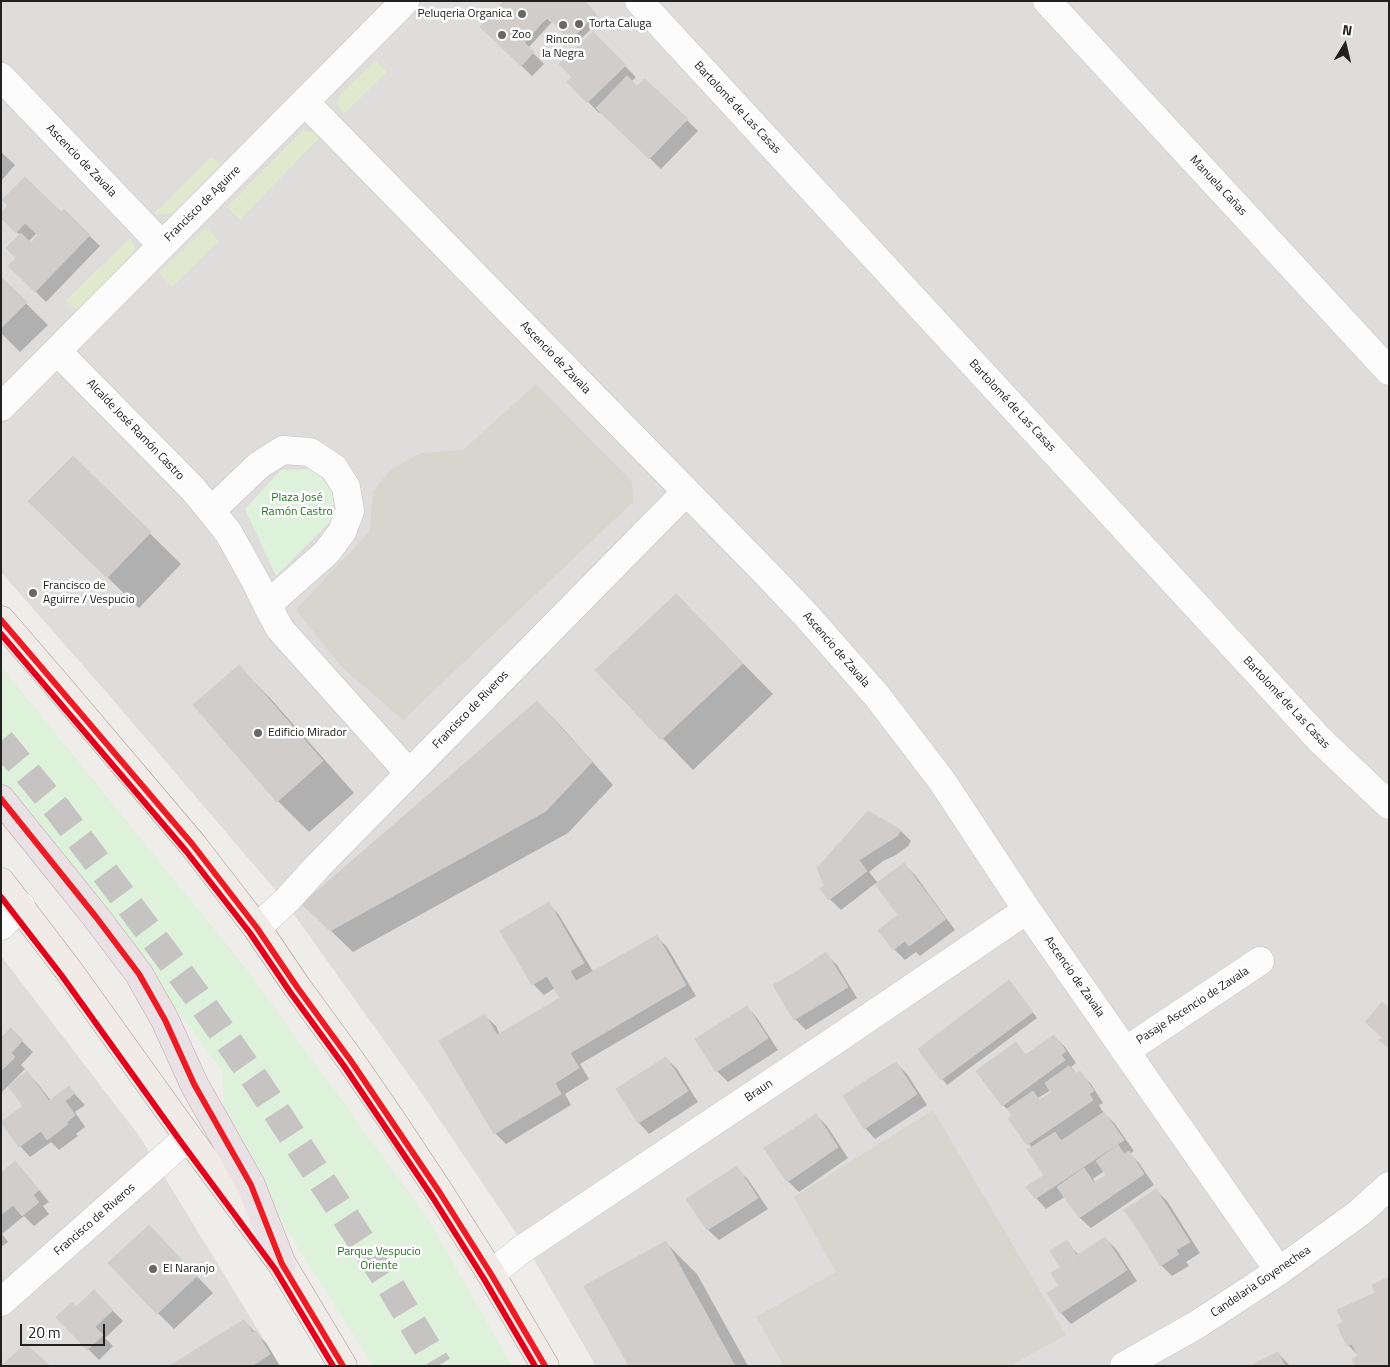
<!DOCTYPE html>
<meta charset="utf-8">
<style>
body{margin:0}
#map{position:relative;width:1390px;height:1367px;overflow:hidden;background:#efedea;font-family:"Titillium Web",sans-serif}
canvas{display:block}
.frame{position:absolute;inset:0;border:2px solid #212121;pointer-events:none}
.north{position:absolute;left:1320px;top:20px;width:50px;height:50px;-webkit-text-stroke:4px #fff;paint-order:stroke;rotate:9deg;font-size:14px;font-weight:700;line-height:20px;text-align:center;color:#212121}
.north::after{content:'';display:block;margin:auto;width:18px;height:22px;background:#212121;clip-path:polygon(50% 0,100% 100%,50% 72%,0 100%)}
.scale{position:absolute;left:20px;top:1324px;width:85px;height:22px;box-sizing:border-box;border:2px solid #212121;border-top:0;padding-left:6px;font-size:15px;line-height:18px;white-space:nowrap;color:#212121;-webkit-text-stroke:4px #fff;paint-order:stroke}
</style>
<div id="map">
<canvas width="1390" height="1367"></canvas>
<div class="frame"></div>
<div class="north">N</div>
<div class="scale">20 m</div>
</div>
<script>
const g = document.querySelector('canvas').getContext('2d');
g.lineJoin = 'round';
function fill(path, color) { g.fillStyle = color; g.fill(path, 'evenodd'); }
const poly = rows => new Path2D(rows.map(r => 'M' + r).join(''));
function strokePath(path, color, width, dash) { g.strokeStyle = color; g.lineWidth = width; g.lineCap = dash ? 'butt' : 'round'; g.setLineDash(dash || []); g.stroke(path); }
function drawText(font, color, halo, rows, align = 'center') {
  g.font = font + ' "Titillium Web",sans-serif'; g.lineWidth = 5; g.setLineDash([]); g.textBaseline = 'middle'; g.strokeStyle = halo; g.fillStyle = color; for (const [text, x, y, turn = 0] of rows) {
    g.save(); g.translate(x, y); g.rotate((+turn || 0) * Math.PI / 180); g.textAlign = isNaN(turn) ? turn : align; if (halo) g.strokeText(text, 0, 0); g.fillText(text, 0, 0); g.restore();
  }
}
fill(poly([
 [1,1,1389,1,1389,1366,596,1366,533,1258,416,1085,283,899,108,694,1,572],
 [1,956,140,1137,280,1366,1,1366]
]), '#dedddc');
fill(poly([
 [536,384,632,482,633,502,403,720,343,668,296,610,370,531,373,492,390,470,421,453,463,450],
 [933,1110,1066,1335,1010,1366,784,1366,756,1317,836,1272,794,1197]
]), '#d7d5cd');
fill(poly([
 [376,61,387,72,344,114,336,104,341,93],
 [302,131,314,132,320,137,240,220,227,207],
 [211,157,221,164,175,213,159,215,154,213],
 [206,227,219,241,172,287,159,273],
 [130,238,134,244,135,249,132,257,77,310,65,301]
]), '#e0e8cd');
fill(poly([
 [315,469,332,492,335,517,276,576,245,509,281,470],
 [1,666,244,966,429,1220,512,1366,373,1366,225,1132,222,1071,120,933,1,780]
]), '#def1da');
fill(poly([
 [506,1,582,1,600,20,575,45,553,21,528,48,544,64,532,76,482,27],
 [544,15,548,15,553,21,551,22],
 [593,34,636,77,631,82,687,120,698,131,661,169,601,111,599,113,569,82,573,77],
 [1,152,15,165,1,181],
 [64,211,100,246,46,302,10,266,17,258,20,235,1,217,61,214],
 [37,233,40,235,31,244,28,242],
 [1,279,48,325,20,352,1,333],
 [73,458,181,564,139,608,61,532],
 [676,595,773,694,693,770,597,670],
 [239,667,270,698,354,793,309,832,278,801],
 [537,702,559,724,613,785,568,833,353,952,303,904],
 [901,831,911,841,908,846,896,855,883,861,869,872,878,883,904,864,915,875,955,930,920,956,916,952,905,960,894,949,880,930,900,915,876,883,841,910,830,899,819,868],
 [549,904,559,915,594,973,656,936,667,947,696,996,580,1064,589,1079,565,1094,571,1105,506,1144,495,1133,485,1016,496,1026,500,1035,561,999,555,988,544,995,533,984],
 [826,954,837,965,857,998,806,1030,795,1019],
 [1014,987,1037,1018,947,1085,919,1049],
 [747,1007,757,1018,778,1050,728,1082,717,1071],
 [11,1030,33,1052,21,1065,25,1069,10,1084,10,1086,27,1073,38,1084,51,1101,69,1088,85,1105,75,1112,85,1127,76,1134,78,1136,59,1150,51,1142,30,1157,20,1146,24,1106,9,1085,1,1093,1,1040],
 [1054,1036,1065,1047,1076,1063,1071,1067,1075,1072,1074,1072,1077,1075,1080,1073,1091,1084,1103,1103,1099,1105,1103,1112,1115,1124,1134,1151,1130,1154,1139,1163,1154,1185,1091,1228,1080,1218,1066,1196,1046,1209,1036,1198,1046,1175,1032,1148,1010,1118,1013,1115,1003,1105,978,1071,1015,1044,1027,1056],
 [1051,1090,1053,1093,1041,1101,1038,1098],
 [1104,1171,1107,1175,1096,1183,1093,1179],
 [666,1058,677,1069,698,1102,649,1134,639,1123,617,1089],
 [896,1063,907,1074,927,1105,875,1139,865,1128],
 [816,1115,827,1126,848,1158,799,1192,788,1181],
 [15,1163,26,1174,49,1202,43,1206,49,1214,34,1226,24,1216,2,1234,8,1242,1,1247,1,1175],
 [736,1168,747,1178,768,1209,719,1240,708,1230],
 [1156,1190,1167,1201,1200,1253,1186,1262,1189,1266,1172,1276,1161,1265],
 [1105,1238,1116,1249,1137,1281,1071,1324,1061,1313,1049,1294,1060,1286,1062,1267,1066,1242,1079,1255],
 [165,1243,213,1293,174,1329,158,1313],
 [666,1243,697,1274,748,1366,630,1366],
 [94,1292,123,1321,105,1338,113,1346,99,1360,57,1318,76,1308],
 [1377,1293,1359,1356,1348,1345,1345,1323],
 [244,1321,267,1344,280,1366,173,1366],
 [1278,1353,1290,1366,1253,1366]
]), '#0003');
const building = poly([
 [504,1,518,1,540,25,534,32,503,2,504,1],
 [518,1,532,1,548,17,540,25,518,1],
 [532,1,562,1,548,17,532,1],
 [562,1,584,1,589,6,563,33,548,17,562,1],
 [503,2,534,32,524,43,493,13,503,2],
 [589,6,596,14,569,41,563,33,589,6],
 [493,13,534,52,521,66,480,27,493,13],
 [593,32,626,65,587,103,567,82,572,77,559,64,593,32],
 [627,76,637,86,645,79,688,119,649,159,596,108,627,76],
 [25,177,61,212,64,209,90,235,35,292,8,266,16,258,6,248,21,233,31,243,38,235,25,223,16,233,1,218,1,213,8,206,2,200,25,177],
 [1,277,27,302,1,328,1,277],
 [73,456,151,532,107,578,28,501,73,456],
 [676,594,743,663,661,740,595,670,676,594],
 [239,665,323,761,277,802,193,705,239,665],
 [537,701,592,762,546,811,330,931,302,904,537,701],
 [868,811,901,830,897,836,859,860,867,871,829,900,820,889,824,885,817,868,868,811],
 [904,863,946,919,909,946,905,941,893,950,878,930,898,915,875,884,904,863],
 [549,902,584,963,570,971,576,981,657,935,686,985,570,1053,579,1068,555,1083,561,1094,494,1134,439,1041,485,1014,497,1035,560,998,547,976,532,985,500,931,549,902],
 [826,952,848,987,822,1003,801,969,826,952],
 [801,969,822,1003,794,1020,773,985,801,969],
 [1009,980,1033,1012,987,1046,963,1015,1009,980],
 [1382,1002,1389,1008,1389,1048,1379,1040,1383,1038,1365,1022,1382,1002],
 [747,1006,768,1038,744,1054,723,1021,747,1006],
 [963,1015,987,1046,941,1080,918,1049,963,1015],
 [723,1021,744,1054,716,1072,695,1039,723,1021],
 [11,1028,23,1040,11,1053,15,1057,1,1071,1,1038,11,1028],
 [1054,1035,1066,1051,1061,1055,1065,1060,1002,1106,976,1071,1016,1042,1025,1055,1054,1035],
 [666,1057,688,1091,664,1107,641,1073,666,1057],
 [896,1062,917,1094,892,1111,870,1078,896,1062],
 [1069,1066,1075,1074,1080,1071,1094,1091,1089,1094,1093,1100,1027,1145,1008,1118,1012,1115,1007,1109,1033,1091,1039,1100,1051,1093,1045,1083,1069,1066],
 [27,1071,49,1101,69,1086,75,1093,65,1101,75,1115,66,1123,68,1124,47,1140,41,1131,19,1147,1,1122,23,1106,8,1086,27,1071],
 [641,1073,664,1107,638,1123,616,1089,641,1073],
 [870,1078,892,1111,864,1129,843,1096,870,1078],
 [1104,1112,1124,1140,1035,1199,1026,1187,1044,1175,1027,1150,1055,1132,1061,1141,1104,1112],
 [816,1114,838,1147,815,1163,792,1130,816,1114],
 [792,1130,815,1163,787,1182,764,1148,792,1130],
 [1118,1145,1124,1154,1129,1151,1144,1174,1079,1218,1057,1187,1084,1168,1094,1183,1106,1175,1096,1161,1118,1145],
 [15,1161,39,1190,33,1195,39,1202,22,1216,13,1205,1,1215,1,1173,15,1161],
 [737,1166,758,1198,733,1214,712,1182,737,1166],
 [712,1182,733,1214,707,1230,686,1199,712,1182],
 [1156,1189,1174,1217,1142,1236,1124,1210,1156,1189],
 [1174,1217,1190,1242,1176,1250,1179,1254,1160,1266,1142,1236,1174,1217],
 [149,1225,197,1276,157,1314,108,1263,149,1225],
 [1105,1237,1127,1270,1098,1289,1076,1256,1105,1237],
 [1067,1240,1098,1289,1060,1313,1047,1293,1059,1286,1051,1273,1060,1267,1050,1251,1067,1240],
 [666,1241,735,1366,629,1366,584,1286,666,1241],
 [1389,1277,1389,1366,1355,1366,1352,1359,1358,1356,1352,1344,1347,1346,1337,1325,1343,1322,1337,1310,1375,1293,1372,1285,1389,1277],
 [94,1290,113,1310,95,1327,103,1335,87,1350,56,1317,72,1302,76,1307,94,1290],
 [244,1320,253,1333,256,1331,270,1354,252,1366,232,1366,214,1338,244,1320],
 [214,1338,232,1366,170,1366,214,1338],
 [26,1344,50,1366,1,1366,26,1344],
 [1278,1352,1285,1366,1250,1366,1278,1352]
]);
fill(building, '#d0cdcb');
strokePath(building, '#d2cecc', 1);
strokePath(poly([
 [1,741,59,811,194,992,259,1085,388,1282,438,1366]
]), '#c6c4c2', 28, [28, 14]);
const minor = poly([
 [639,1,1320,740,1389,805],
 [1047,1,1389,371],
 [1,77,162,245],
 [305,102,764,571,806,615,877,696,942,781,1027,910,1279,1271],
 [57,351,193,489,211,511,228,532,256,582,267,605,280,629,409,773],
 [1,407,405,1],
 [211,511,259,465,283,450,310,452,334,468,346,487,350,511,342,532,326,553,267,605],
 [1,926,21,906],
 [257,928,288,899,317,867,686,492],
 [1125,1051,1260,961],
 [491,1274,521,1250,831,1043,1027,910],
 [1,1302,188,1137],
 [1124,1366,1198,1324,1279,1271,1359,1213,1389,1186]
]);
const major = poly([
 [1,620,58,686,193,845,257,928,297,987,351,1061,393,1122,440,1193,491,1274,545,1366],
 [1,882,69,971,188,1137,282,1264,343,1366]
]);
const highway = poly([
 [1,799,96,917,139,974,165,1020,194,1084,251,1185,282,1264]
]);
strokePath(minor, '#c2c2c0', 29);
strokePath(major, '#a3978a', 29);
strokePath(highway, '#c0a6b1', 29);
strokePath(minor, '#fdfcfc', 28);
strokePath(major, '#f1ebe7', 28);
strokePath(highway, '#eae1e4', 28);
strokePath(poly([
 [1,620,193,845,257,928,297,987,351,1061,440,1193,491,1274,545,1366],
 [1,799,96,917,139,974,165,1020,194,1084,251,1185,282,1264,343,1366]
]), '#ed1c24', 6);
strokePath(poly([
 [1,634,186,851,250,933,290,992,344,1066,433,1198,484,1279,535,1366],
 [1,897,62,976,181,1142,275,1269,333,1366]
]), '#e2001a', 6);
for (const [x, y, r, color] of [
 [522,14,5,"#696867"],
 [579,24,5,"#696867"],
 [563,25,5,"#696867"],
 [502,35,5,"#696867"],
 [33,593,5,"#696867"],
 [258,733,5,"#696867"],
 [153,1269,5,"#696867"]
]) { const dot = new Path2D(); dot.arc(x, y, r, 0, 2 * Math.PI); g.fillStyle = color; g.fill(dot); strokePath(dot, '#fff', 2); }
drawText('12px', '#212121', '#fff', [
 ["Peluqeria Organica",512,14,"right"],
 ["Torta Caluga",589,24],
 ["Zoo",512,35],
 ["Rincon",563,40,"center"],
 ["la Negra",563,54,"center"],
 ["Francisco de",43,586],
 ["Aguirre / Vespucio",43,600],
 ["Edificio Mirador",268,733],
 ["El Naranjo",163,1269]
], 'left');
drawText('12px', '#212121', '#fff', [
 ["Bartolomé de Las Casas",737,108,47],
 ["Ascencio de Zavala",81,161,46],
 ["Manuela Cañas",1218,186,47],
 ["Francisco de Aguirre",203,204,-45],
 ["Ascencio de Zavala",555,358,46],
 ["Bartolomé de Las Casas",1012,406,47],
 ["Alcalde José Ramón Castro",135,430,46],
 ["Ascencio de Zavala",836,650,49],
 ["Bartolomé de Las Casas",1286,703,47],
 ["Francisco de Riveros",471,710,-46],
 ["Ascencio de Zavala",1074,977,55],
 ["Pasaje Ascencio de Zavala",1193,1006,-33],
 ["Braun",759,1091,-34],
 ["Francisco de Riveros",95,1220,-41],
 ["Candelaria Goyenechea",1261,1282,-34]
]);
drawText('12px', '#20741b', '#fff', [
 ["Plaza José",297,498],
 ["Ramón Castro",297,512],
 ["Parque Vespucio",379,1252],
 ["Oriente",379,1266]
]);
</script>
